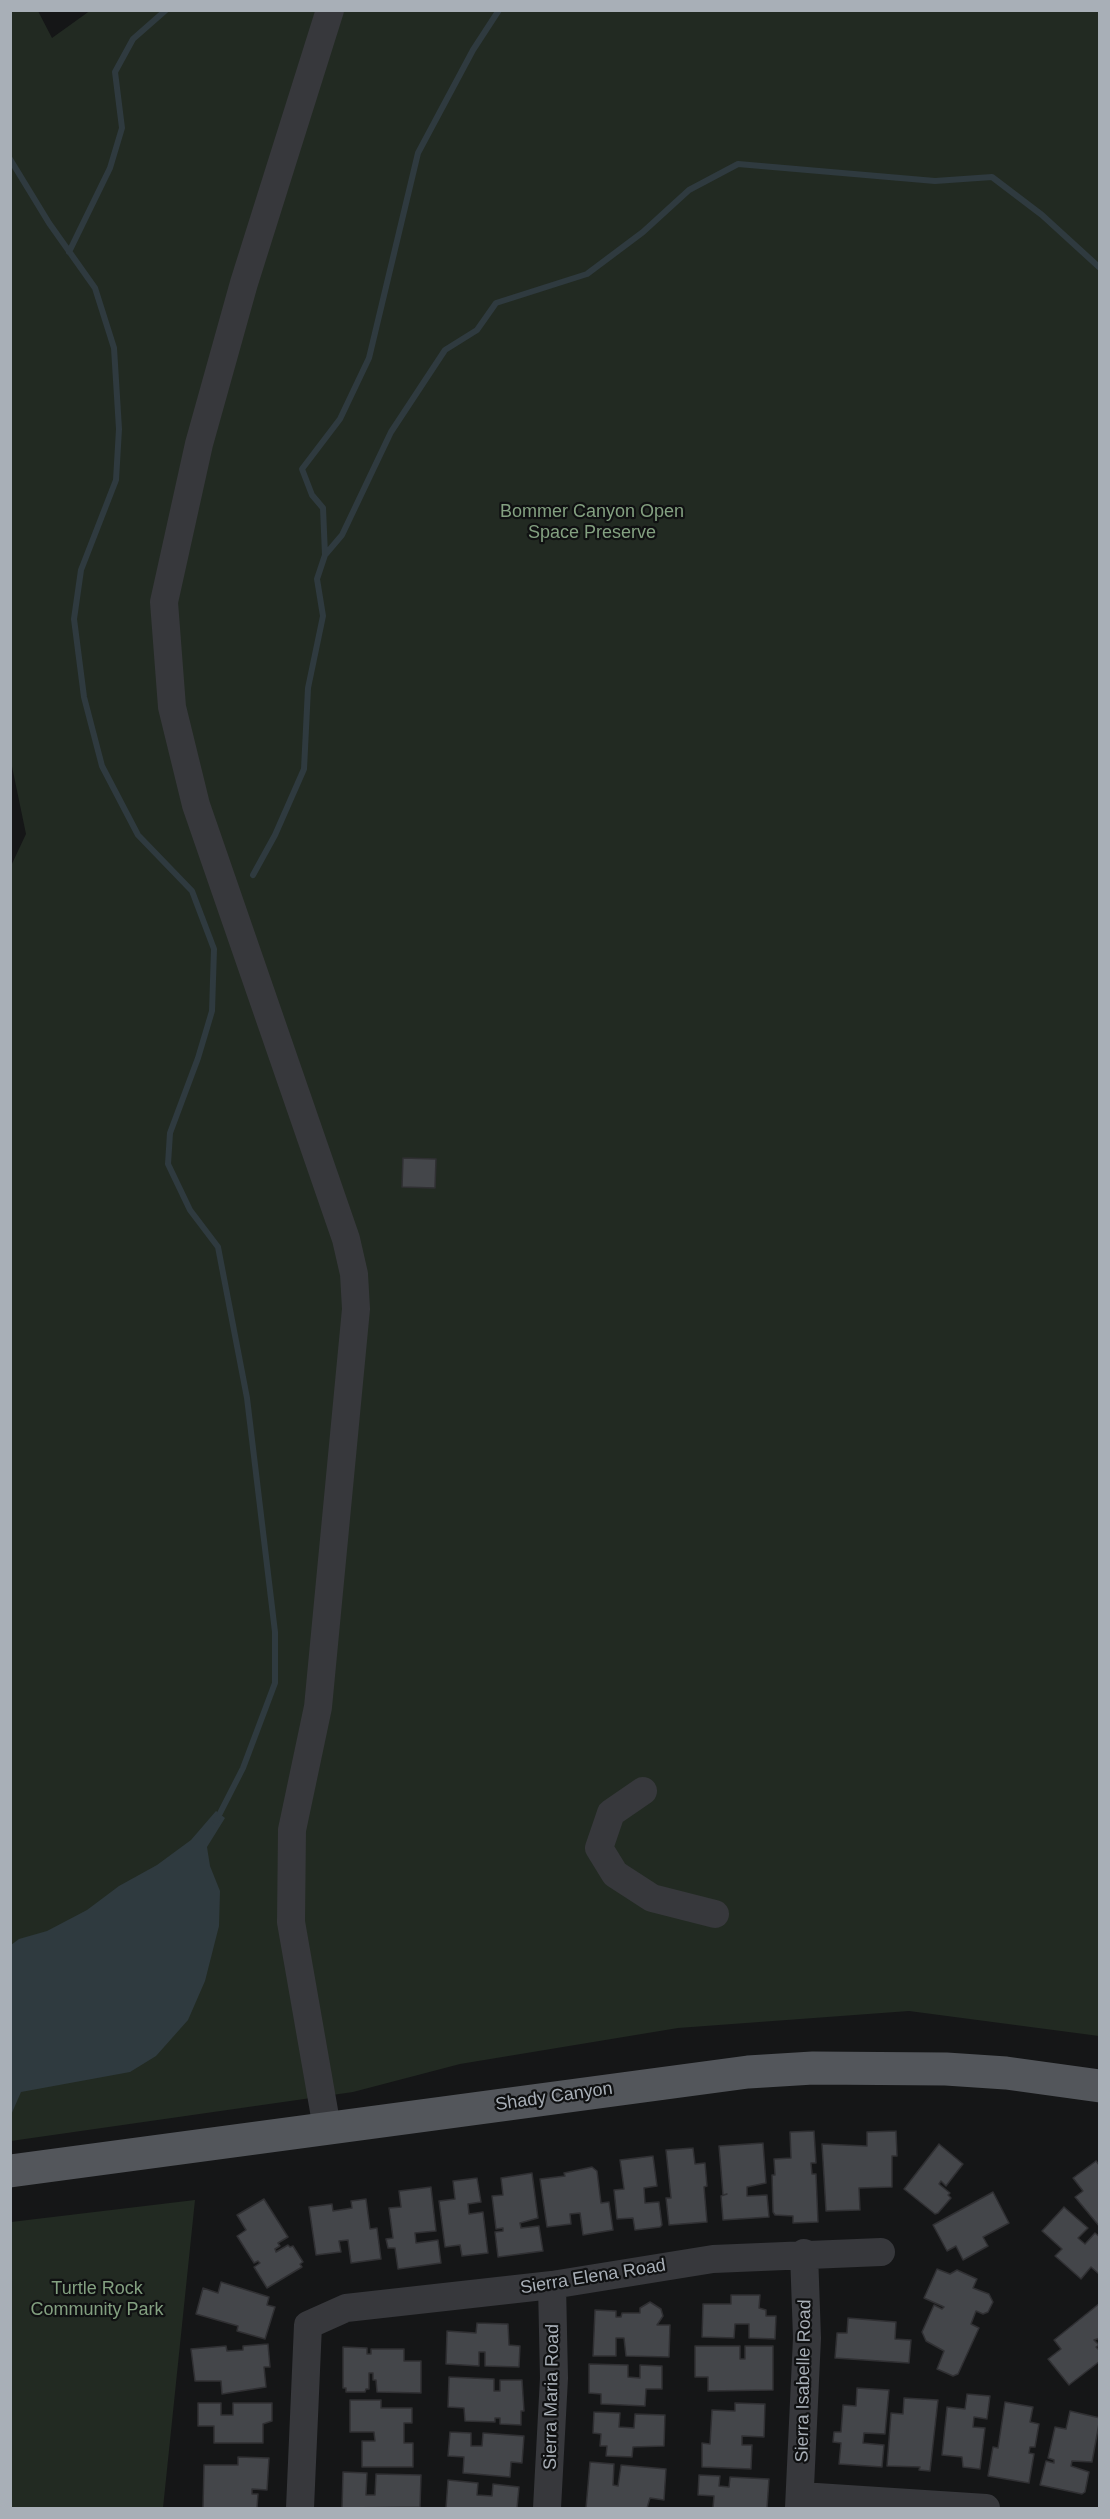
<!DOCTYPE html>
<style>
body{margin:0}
#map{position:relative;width:1110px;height:2519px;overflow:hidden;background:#151617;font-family:Helvetica,sans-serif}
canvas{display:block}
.frame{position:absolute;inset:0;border:12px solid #a8afb7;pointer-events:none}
</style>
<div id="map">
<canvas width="1110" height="2519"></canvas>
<div class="frame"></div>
</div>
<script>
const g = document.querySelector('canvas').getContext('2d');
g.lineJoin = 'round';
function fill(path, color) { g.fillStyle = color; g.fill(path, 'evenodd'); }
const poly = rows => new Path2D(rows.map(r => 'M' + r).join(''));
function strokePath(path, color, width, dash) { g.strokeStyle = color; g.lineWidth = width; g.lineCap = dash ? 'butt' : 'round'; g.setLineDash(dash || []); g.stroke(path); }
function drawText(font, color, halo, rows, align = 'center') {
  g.font = font + ' Helvetica,sans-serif'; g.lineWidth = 4.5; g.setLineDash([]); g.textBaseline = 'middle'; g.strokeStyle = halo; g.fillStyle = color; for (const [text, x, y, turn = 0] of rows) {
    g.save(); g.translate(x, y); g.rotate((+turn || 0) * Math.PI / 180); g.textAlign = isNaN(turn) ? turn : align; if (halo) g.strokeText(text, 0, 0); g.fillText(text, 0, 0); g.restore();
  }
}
fill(poly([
 [91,10,1099,11,1099,2036,909,2011,678,2028,460,2064,353,2092,11,2141,10,868,26,834,10,757,10,11,38,11,52,38],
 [195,2200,163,2508,11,2508,11,2222]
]), '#222a22');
fill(poly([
 [216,1811,225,1818,207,1847,210,1866,220,1891,219,1926,205,1981,188,2020,156,2056,130,2072,21,2092,11,2115,11,1945,19,1939,47,1931,87,1910,119,1886,157,1865,191,1840]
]), '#2f3a3f');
strokePath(poly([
 [10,159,49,223,95,288,114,348,119,429,116,480,81,570,74,619,84,697,102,766,138,835,192,891,214,949,212,1011,198,1058,170,1133,168,1164,190,1210,218,1247,247,1398,275,1632,275,1683,243,1768,216,1821],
 [69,252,110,168,122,128,115,72,133,39,166,10],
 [325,555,323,508,312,495,302,469,340,419,369,358,418,153,473,50,499,10],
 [253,875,275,835,304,769,308,688,323,616,317,579,325,555,342,535,391,432,445,350,477,330,496,303,587,274,643,232,689,190,738,164,935,181,992,177,1042,215,1100,268]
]), '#2f3a3f', 6);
const building = poly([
 [403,1158,436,1159,435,1188,402,1187,403,1158],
 [814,2131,816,2163,811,2163,812,2174,816,2174,818,2222,793,2223,793,2216,775,2215,773,2212,772,2175,775,2175,774,2159,791,2158,790,2132,814,2131],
 [896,2131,897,2156,892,2156,892,2187,859,2188,860,2210,826,2211,822,2144,867,2146,867,2132,896,2131],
 [763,2143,766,2183,747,2187,747,2196,767,2195,769,2217,723,2220,721,2196,727,2194,723,2195,719,2146,763,2143],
 [939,2144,963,2164,946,2186,941,2181,939,2184,950,2193,948,2195,951,2198,938,2213,935,2214,904,2189,939,2144],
 [693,2148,695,2164,705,2163,707,2186,704,2187,707,2222,669,2225,666,2198,671,2198,666,2150,693,2148],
 [653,2156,657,2186,644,2188,645,2203,659,2202,662,2225,660,2227,635,2230,633,2218,617,2219,614,2190,624,2189,620,2160,653,2156],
 [1096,2161,1100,2166,1100,2227,1075,2197,1083,2191,1073,2178,1096,2161],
 [592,2167,597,2171,601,2203,609,2202,613,2230,583,2235,580,2213,570,2214,571,2224,547,2227,540,2179,565,2176,564,2173,592,2167],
 [532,2173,538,2218,520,2223,521,2228,539,2226,543,2251,498,2257,495,2232,503,2231,503,2228,496,2229,492,2196,503,2195,501,2178,532,2173],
 [477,2178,481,2202,468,2204,469,2214,483,2212,488,2253,462,2256,460,2245,445,2247,439,2201,455,2199,453,2181,477,2178],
 [431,2187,436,2231,415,2233,416,2243,438,2240,441,2263,398,2269,395,2248,388,2248,386,2239,393,2238,389,2208,401,2207,399,2191,431,2187],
 [993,2192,1009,2223,983,2237,988,2246,963,2260,956,2246,947,2251,933,2225,993,2192],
 [264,2199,288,2237,278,2243,280,2246,275,2249,276,2252,288,2245,290,2247,293,2246,303,2262,300,2264,302,2267,267,2288,254,2267,260,2263,258,2261,254,2263,237,2236,246,2230,237,2215,264,2199],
 [366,2199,370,2229,377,2228,381,2259,351,2263,348,2240,339,2241,341,2252,316,2255,309,2207,332,2204,333,2211,352,2208,351,2201,366,2199],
 [1064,2207,1088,2228,1078,2238,1085,2244,1095,2233,1100,2237,1099,2274,1091,2267,1081,2279,1055,2256,1062,2249,1042,2231,1064,2207],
 [937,2269,950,2274,957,2270,977,2279,973,2288,989,2294,993,2302,988,2312,983,2314,976,2311,971,2324,979,2328,958,2374,953,2376,937,2369,944,2351,926,2341,922,2332,934,2305,942,2309,944,2307,924,2298,937,2269],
 [221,2282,269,2297,267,2305,275,2307,265,2339,237,2331,238,2326,196,2314,203,2288,218,2293,221,2282],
 [731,2295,760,2295,759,2308,766,2310,766,2316,776,2316,775,2339,749,2338,749,2324,735,2324,734,2338,702,2337,703,2304,731,2304,731,2295],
 [650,2302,661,2309,663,2316,657,2325,670,2325,669,2357,626,2356,624,2338,616,2338,616,2356,593,2356,595,2310,616,2311,616,2317,621,2317,622,2313,640,2313,640,2308,650,2302],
 [1100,2303,1100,2338,1094,2340,1099,2345,1096,2347,1100,2351,1100,2361,1069,2385,1048,2359,1061,2349,1054,2340,1100,2303],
 [848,2318,896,2322,895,2339,911,2340,909,2363,835,2358,837,2333,847,2333,848,2318],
 [477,2323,508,2324,509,2345,520,2346,519,2367,485,2366,485,2352,479,2352,479,2366,446,2364,447,2331,476,2333,477,2323],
 [268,2344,270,2367,264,2367,266,2387,222,2394,221,2381,195,2381,191,2349,226,2346,227,2351,243,2350,243,2346,268,2344],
 [695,2346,740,2346,740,2359,745,2359,745,2346,773,2346,773,2390,708,2391,708,2377,695,2377,695,2346],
 [343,2347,367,2348,367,2354,371,2354,371,2349,404,2349,404,2361,421,2361,421,2393,377,2392,376,2380,373,2380,373,2373,369,2373,369,2389,366,2389,365,2392,346,2392,346,2388,343,2388,343,2347],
 [589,2364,628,2365,628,2377,640,2378,640,2365,662,2366,662,2389,646,2389,645,2406,601,2404,601,2394,589,2393,589,2364],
 [449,2377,494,2379,494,2391,500,2391,500,2380,522,2380,524,2411,521,2411,521,2425,500,2424,500,2418,495,2418,495,2422,465,2421,464,2408,448,2407,449,2377],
 [857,2388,889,2390,885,2434,864,2433,863,2443,884,2445,882,2467,839,2464,841,2443,833,2442,834,2432,841,2432,843,2405,856,2406,857,2388],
 [967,2394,990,2396,987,2419,974,2417,973,2427,985,2428,980,2469,963,2467,962,2457,942,2455,947,2407,965,2409,967,2394],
 [904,2398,938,2400,930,2471,919,2470,920,2467,887,2466,891,2413,903,2414,904,2398],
 [350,2400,381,2400,381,2408,412,2408,412,2423,404,2423,404,2443,413,2443,413,2467,362,2467,362,2441,375,2441,374,2432,350,2432,350,2400],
 [1005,2402,1033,2407,1030,2422,1039,2424,1035,2447,1030,2447,1029,2453,1034,2454,1029,2483,988,2476,993,2447,998,2448,1005,2402],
 [198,2403,221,2403,221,2415,233,2415,233,2403,272,2403,272,2421,263,2424,263,2443,214,2443,214,2426,198,2426,198,2403],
 [735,2403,765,2404,764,2437,742,2436,742,2445,752,2445,751,2469,702,2467,702,2443,710,2444,712,2410,735,2411,735,2403],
 [1070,2411,1100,2418,1092,2462,1072,2461,1071,2466,1089,2472,1085,2492,1082,2494,1040,2485,1046,2461,1054,2463,1054,2460,1048,2458,1055,2427,1066,2429,1070,2411],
 [594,2412,620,2413,619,2427,634,2428,635,2414,665,2415,664,2446,633,2447,632,2457,606,2456,607,2446,600,2446,601,2434,593,2433,594,2412],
 [450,2432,471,2433,471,2446,482,2446,483,2433,524,2436,522,2463,511,2462,510,2477,463,2473,464,2457,448,2456,450,2432],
 [238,2457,269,2458,267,2490,252,2489,252,2494,258,2494,257,2508,203,2508,204,2465,238,2465,238,2457],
 [590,2462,614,2464,613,2485,618,2486,621,2465,666,2469,664,2500,650,2498,647,2508,586,2508,590,2462],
 [343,2472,367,2473,366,2495,375,2495,376,2474,421,2475,420,2507,342,2508,343,2472],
 [699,2475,720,2476,719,2486,729,2487,730,2477,769,2479,767,2508,713,2508,714,2496,698,2495,699,2475],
 [448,2480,478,2483,477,2495,492,2496,493,2484,519,2487,517,2508,446,2508,448,2480]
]);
fill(building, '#44464a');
strokePath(building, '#303033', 1.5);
strokePath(poly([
 [643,1791,611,1813,599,1848,615,1874,652,1898,715,1914],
 [327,2128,291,1922,292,1830,318,1707,356,1309,354,1274,346,1239,196,805,172,707,164,602,199,444,244,283,330,10],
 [801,2496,986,2508],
 [300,2508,308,2325,346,2308,552,2285,713,2259,881,2252],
 [547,2508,554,2378,552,2285],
 [799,2508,807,2338,804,2253]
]), '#37383c', 28);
strokePath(poly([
 [10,2171,748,2072,813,2068,946,2069,1006,2073,1100,2086]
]), '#53565b', 33);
drawText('18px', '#83a080', '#101112', [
 ["Bommer Canyon Open",592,512],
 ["Space Preserve",592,533],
 ["Turtle Rock",97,2289],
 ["Community Park",97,2310]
]);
drawText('18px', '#a8afb7', '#101112', [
 ["Shady Canyon",554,2097,-8],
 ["Sierra Elena Road",593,2277,-9],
 ["Sierra Isabelle Road",804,2381,-89],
 ["Sierra Maria Road",552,2397,-89]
]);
</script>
